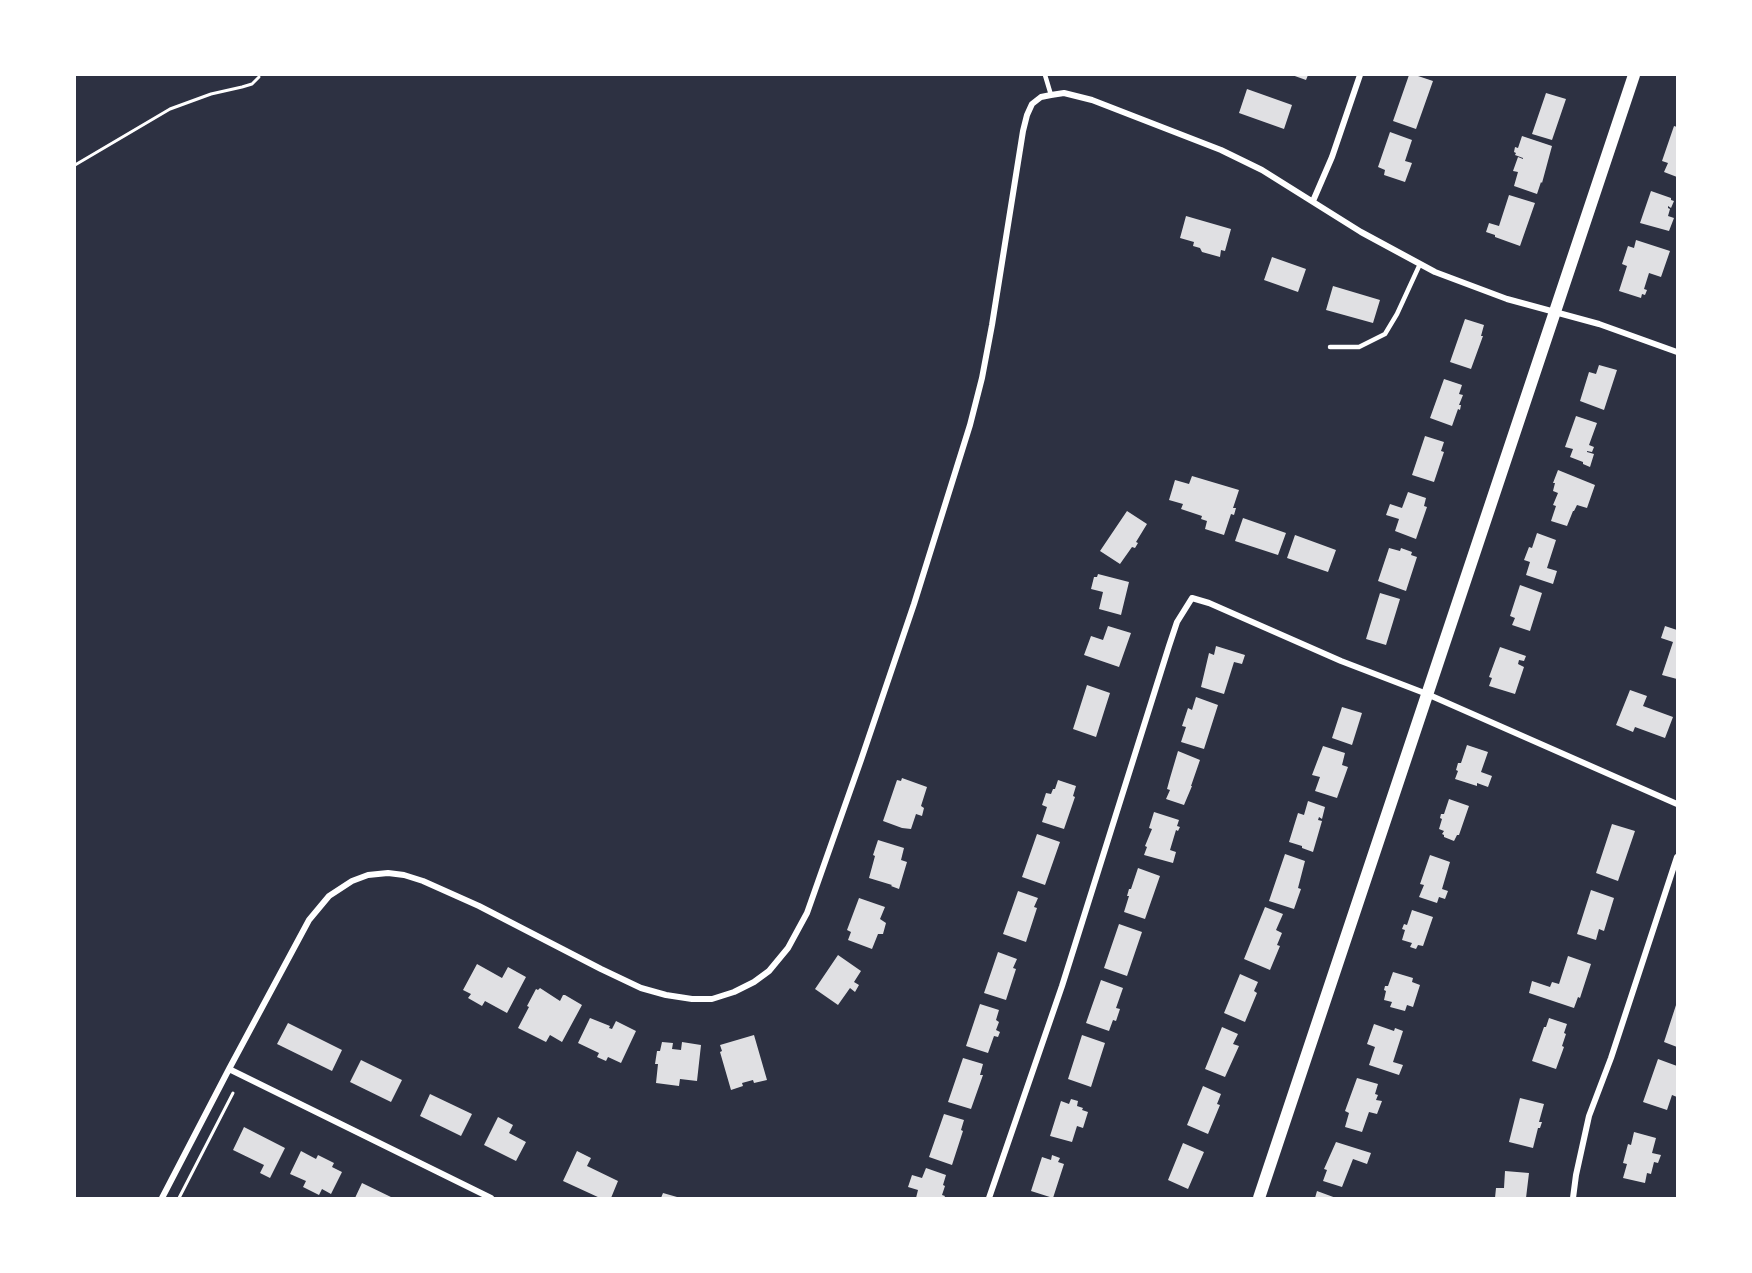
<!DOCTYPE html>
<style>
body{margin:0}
#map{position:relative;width:1752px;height:1273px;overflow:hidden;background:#2d3142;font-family:"PT Sans Narrow",sans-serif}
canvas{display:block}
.frame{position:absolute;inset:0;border:76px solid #fff;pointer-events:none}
</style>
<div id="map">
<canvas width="1752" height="1273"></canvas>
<div class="frame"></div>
</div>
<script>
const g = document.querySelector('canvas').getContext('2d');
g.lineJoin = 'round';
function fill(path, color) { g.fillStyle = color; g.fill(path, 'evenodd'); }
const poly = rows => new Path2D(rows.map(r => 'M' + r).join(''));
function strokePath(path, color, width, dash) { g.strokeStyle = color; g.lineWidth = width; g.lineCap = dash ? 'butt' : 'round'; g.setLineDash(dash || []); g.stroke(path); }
fill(poly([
 [1292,75,1308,75,1306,80],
 [1409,75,1415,75,1433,81,1416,129,1393,121],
 [1247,89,1292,105,1284,129,1239,113],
 [1546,93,1566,99,1552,140,1532,134],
 [1674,126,1677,127,1677,177,1664,172,1668,163,1662,161],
 [1390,132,1412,140,1405,161,1412,163,1405,182,1384,175,1385,170,1378,167],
 [1522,136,1552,146,1542,183,1541,182,1537,194,1514,186,1518,172,1513,171,1518,157,1523,159,1523,158,1515,155,1516,153,1514,152,1515,147,1518,148],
 [1651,191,1671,198,1671,200,1674,201,1671,208,1668,206,1668,208,1670,209,1668,216,1674,218,1669,231,1640,223],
 [1509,195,1535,203,1520,246,1495,237,1495,235,1486,232,1489,223,1499,226],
 [1186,216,1231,229,1225,251,1221,250,1220,257,1202,252,1200,248,1193,246,1194,242,1180,238],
 [1636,240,1670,251,1661,277,1649,273,1644,289,1647,290,1645,295,1642,294,1641,298,1619,291,1627,266,1622,264,1628,246,1634,248],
 [1272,257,1306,269,1298,292,1264,280],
 [1333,286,1380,300,1373,323,1326,310],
 [1465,319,1484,325,1481,336,1483,336,1471,369,1450,362],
 [1599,365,1617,370,1604,410,1580,401,1589,372,1596,374],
 [1444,379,1462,385,1459,394,1463,395,1459,405,1461,405,1460,410,1458,409,1452,426,1430,418],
 [1576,416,1597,423,1589,445,1594,447,1592,452,1587,451,1587,452,1594,454,1590,467,1583,464,1583,462,1570,457,1573,449,1565,447],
 [1425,436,1444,442,1441,451,1444,452,1434,482,1412,475],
 [1558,470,1595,485,1587,508,1577,505,1574,511,1573,511,1567,526,1551,521,1556,506,1553,505,1558,493,1553,491,1555,483,1553,483],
 [1192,476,1239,490,1233,508,1236,508,1234,515,1231,514,1224,535,1205,529,1207,521,1201,519,1202,516,1181,509,1183,504,1169,500,1175,480,1189,484],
 [1408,492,1426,498,1424,506,1427,507,1416,539,1395,531,1399,519,1386,515,1390,504,1402,508],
 [1127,511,1147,524,1136,542,1138,543,1135,548,1132,547,1120,564,1100,551],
 [1243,518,1286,533,1278,555,1235,541],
 [1537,533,1556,540,1547,568,1557,571,1553,584,1526,575,1530,562,1524,560,1529,547,1532,548],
 [1295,535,1336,550,1328,572,1287,558],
 [1389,548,1400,551,1401,548,1412,552,1411,555,1417,557,1406,591,1378,581],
 [1098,574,1129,582,1121,615,1099,609,1103,592,1091,589,1094,577,1097,577],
 [1520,585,1542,593,1530,631,1512,625,1515,618,1510,616],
 [1380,593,1400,599,1386,645,1366,639],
 [1108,626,1131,633,1119,667,1084,655,1091,636,1103,640],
 [1665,626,1677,630,1677,679,1662,675,1673,642,1661,638],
 [1216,646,1245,655,1242,664,1234,662,1224,694,1201,687,1209,653,1214,655],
 [1500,647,1526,656,1524,661,1519,660,1518,664,1524,667,1515,694,1489,686,1492,678,1489,677],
 [1087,685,1110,693,1096,737,1073,729],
 [1630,690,1647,696,1643,706,1673,717,1665,738,1635,727,1633,732,1616,725],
 [1196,697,1218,705,1204,749,1181,742,1186,727,1182,726,1188,708,1192,710],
 [1342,707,1362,713,1352,745,1332,738],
 [1467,745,1488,752,1481,772,1492,776,1488,787,1477,783,1477,786,1455,779,1458,771,1456,770,1458,763,1461,763],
 [1323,746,1345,753,1342,765,1348,767,1337,798,1315,791,1320,777,1312,775],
 [1178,751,1200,760,1191,786,1192,786,1184,805,1166,799,1170,790,1167,789,1170,778],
 [902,778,927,787,921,806,924,808,922,816,916,814,911,829,902,828,883,821,897,780,901,781],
 [1058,780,1076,786,1073,796,1075,797,1064,829,1042,822,1047,807,1042,805,1046,793,1051,794,1053,789,1055,789],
 [1449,799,1469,806,1459,835,1457,835,1454,841,1444,837,1444,835,1442,834,1444,831,1439,829,1442,819,1440,818,1441,814,1444,814],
 [1308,801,1325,807,1322,819,1319,817,1318,820,1322,821,1313,852,1302,848,1302,846,1289,842,1298,813,1304,815],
 [1154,812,1179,820,1177,826,1180,827,1178,831,1176,830,1170,850,1176,852,1173,863,1144,855,1147,847,1145,846,1152,829,1149,828],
 [1612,824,1635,831,1618,881,1596,873],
 [1037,834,1060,842,1045,885,1022,877],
 [878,840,904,848,901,860,907,862,899,889,891,886,892,885,869,878,875,856,873,855],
 [1285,854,1305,861,1298,888,1301,889,1294,909,1269,901],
 [1430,855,1450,862,1442,889,1448,891,1445,899,1439,897,1437,903,1419,897,1424,885,1420,884],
 [1138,868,1160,876,1145,919,1124,912,1129,896,1127,896,1129,889,1131,889],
 [1591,890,1614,898,1604,931,1599,929,1596,940,1577,934],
 [1018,891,1038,898,1034,907,1037,908,1026,942,1003,934],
 [859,898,885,907,880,919,886,923,883,934,878,934,872,949,848,940,851,932,847,930],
 [1265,907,1283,914,1276,930,1282,933,1277,945,1280,946,1270,970,1244,959],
 [1412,910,1433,917,1423,946,1418,945,1416,949,1410,947,1412,943,1402,940,1405,930,1402,929,1404,924,1407,925],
 [1119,924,1142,932,1127,976,1104,968],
 [998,952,1017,959,1013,968,1016,969,1006,1000,984,993],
 [838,955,861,971,854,982,859,985,855,992,850,988,838,1005,815,989],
 [1568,956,1591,964,1580,998,1578,997,1574,1008,1529,993,1532,981,1550,987,1552,982,1559,984],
 [477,964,502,978,508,967,526,977,507,1013,485,1001,482,1006,468,998,471,994,463,990],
 [1393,972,1413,978,1412,982,1420,985,1413,1007,1407,1005,1405,1011,1390,1007,1392,1002,1384,1000,1386,991,1384,990,1385,986,1388,986],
 [1240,974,1258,982,1254,991,1257,993,1245,1022,1224,1013],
 [1101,980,1123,988,1116,1008,1120,1009,1116,1021,1113,1020,1109,1031,1086,1023],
 [540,988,560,1001,563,995,565,995,582,1005,562,1042,550,1035,546,1042,518,1028,529,1007,527,1006,536,989,538,990],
 [1677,1002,1677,1047,1664,1042],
 [980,1004,999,1010,996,1020,999,1022,996,1030,1000,1032,998,1037,994,1036,988,1053,966,1046],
 [590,1018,610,1026,609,1028,612,1029,616,1021,636,1031,621,1063,608,1057,606,1061,597,1057,599,1053,578,1043],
 [1549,1018,1567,1024,1564,1033,1566,1034,1562,1046,1564,1047,1556,1069,1532,1061,1544,1027,1546,1027],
 [288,1023,342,1050,332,1071,277,1044],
 [1374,1024,1394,1031,1395,1028,1403,1031,1393,1062,1403,1065,1399,1075,1369,1065,1375,1047,1367,1044],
 [1222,1027,1238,1034,1233,1044,1239,1046,1225,1077,1205,1069],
 [754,1035,767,1080,754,1083,753,1080,742,1083,743,1086,731,1090,720,1052,722,1051,720,1045],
 [1082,1035,1105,1043,1091,1087,1068,1079],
 [662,1042,673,1043,672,1049,681,1050,682,1042,701,1045,697,1081,680,1079,679,1086,656,1083,658,1064,655,1064,657,1051,660,1051],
 [963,1058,983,1064,980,1075,983,1075,971,1109,948,1102],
 [1658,1059,1677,1066,1677,1097,1672,1095,1667,1110,1643,1102],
 [361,1060,402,1080,391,1102,350,1082],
 [1357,1078,1378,1084,1375,1094,1378,1095,1376,1100,1382,1101,1377,1114,1369,1112,1362,1132,1345,1127,1349,1113,1345,1111],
 [1203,1086,1221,1094,1217,1104,1220,1105,1208,1134,1187,1125],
 [430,1094,472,1114,461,1136,420,1116],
 [1520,1098,1544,1104,1539,1122,1542,1122,1540,1128,1538,1128,1533,1148,1509,1142],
 [1071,1099,1078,1101,1077,1106,1083,1108,1082,1110,1088,1112,1083,1128,1077,1126,1072,1142,1050,1136,1061,1101,1069,1104],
 [944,1114,964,1120,961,1130,963,1131,952,1165,929,1157],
 [498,1117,513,1125,509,1133,526,1142,516,1161,484,1145],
 [244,1127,285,1148,270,1178,260,1173,264,1165,233,1150],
 [1634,1132,1656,1138,1652,1153,1661,1155,1658,1163,1654,1162,1651,1174,1647,1173,1645,1183,1623,1178,1627,1164,1623,1163,1628,1144,1631,1145],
 [1336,1142,1371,1153,1367,1164,1353,1159,1342,1187,1323,1181,1327,1170,1324,1169],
 [1183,1143,1204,1152,1188,1189,1168,1180],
 [301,1151,316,1159,318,1155,334,1163,332,1167,342,1172,331,1194,322,1189,319,1195,303,1187,306,1181,290,1174],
 [577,1151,591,1158,587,1166,618,1181,611,1198,600,1198,563,1181],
 [1052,1155,1060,1158,1058,1162,1064,1164,1053,1198,1031,1191,1042,1157,1051,1160],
 [926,1168,946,1175,943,1185,945,1186,942,1195,945,1196,944,1198,916,1198,918,1190,908,1187,912,1175,922,1178],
 [1505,1171,1529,1173,1526,1198,1495,1198,1496,1188,1504,1188],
 [362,1183,393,1198,355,1198],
 [1317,1191,1336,1198,1315,1198],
 [663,1193,677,1197,677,1198,661,1198]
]), '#e0e0e3');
strokePath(poly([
 [75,165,170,109,211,94,242,87,252,84,259,77],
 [179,1198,233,1093]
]), '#fff', 3);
strokePath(poly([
 [1045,75,1051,95],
 [1330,347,1359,347,1385,334,1397,314,1420,264]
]), '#fff', 4.5);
strokePath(poly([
 [1313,201,1332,157,1360,75],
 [229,1069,491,1198],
 [162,1198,229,1069,309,920,329,896,352,881,368,875,388,873,404,875,423,881,479,906,601,969,641,988,666,995,692,999,712,999,734,992,754,982,769,971,788,948,807,913,861,760,914,604,970,425,982,378,992,325,1023,131,1027,115,1032,104,1041,97,1051,95,1064,93,1092,100,1221,150,1262,170,1361,232,1435,272,1507,299,1599,324,1677,352],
 [989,1198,1062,986,1169,646,1177,622,1192,598,1209,603,1341,661,1427,694,1677,804],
 [1573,1198,1576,1175,1589,1116,1611,1058,1677,857]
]), '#fff', 6);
strokePath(poly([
 [1259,1198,1634,75]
]), '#fff', 12);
</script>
